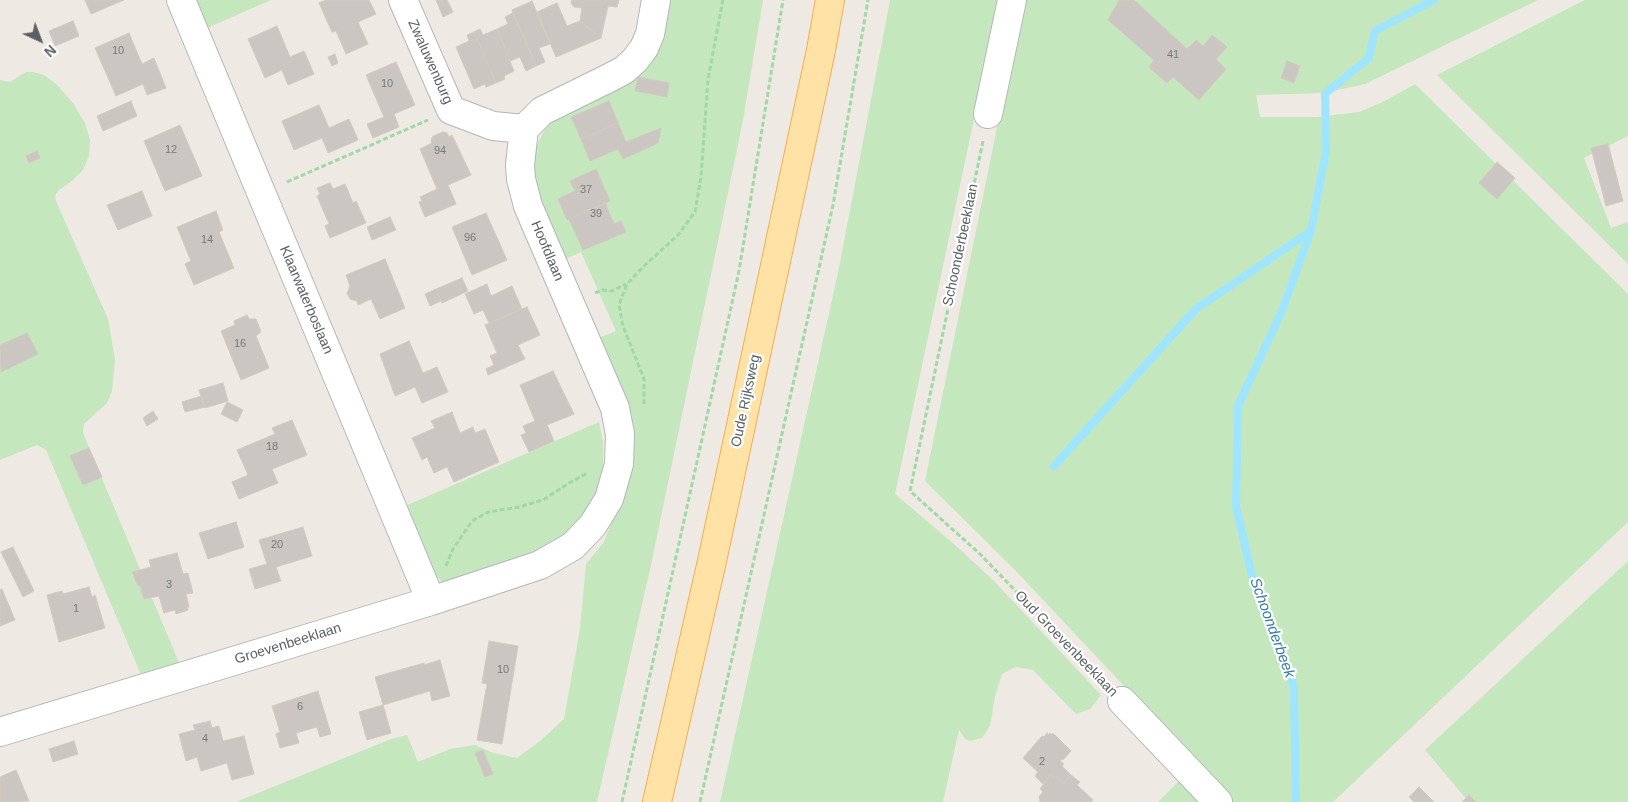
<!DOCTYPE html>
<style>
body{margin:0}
#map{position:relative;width:1628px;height:802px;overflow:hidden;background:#eee9e2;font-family:Arial,sans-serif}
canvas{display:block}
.north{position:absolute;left:15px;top:15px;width:50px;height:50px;-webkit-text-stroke:4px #fff;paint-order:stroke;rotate:137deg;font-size:14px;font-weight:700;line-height:20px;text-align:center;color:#5a6063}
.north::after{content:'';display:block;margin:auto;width:18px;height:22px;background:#5a6063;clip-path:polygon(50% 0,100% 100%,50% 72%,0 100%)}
</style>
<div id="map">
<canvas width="1628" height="802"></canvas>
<div class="north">N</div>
</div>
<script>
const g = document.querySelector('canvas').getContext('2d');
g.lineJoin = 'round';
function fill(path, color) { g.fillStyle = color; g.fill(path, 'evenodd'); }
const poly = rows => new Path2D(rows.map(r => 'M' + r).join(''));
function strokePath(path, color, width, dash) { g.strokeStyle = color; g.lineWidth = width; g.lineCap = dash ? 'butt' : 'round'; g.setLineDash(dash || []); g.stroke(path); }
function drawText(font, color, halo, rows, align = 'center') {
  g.font = font + ' Arial,sans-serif'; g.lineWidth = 4.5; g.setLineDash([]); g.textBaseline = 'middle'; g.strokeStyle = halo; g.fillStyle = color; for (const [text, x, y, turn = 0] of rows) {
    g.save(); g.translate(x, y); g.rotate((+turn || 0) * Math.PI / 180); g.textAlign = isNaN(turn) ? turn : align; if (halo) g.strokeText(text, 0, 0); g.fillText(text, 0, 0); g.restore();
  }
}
fill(poly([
 [196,0,271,0,207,28],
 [665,0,763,0,743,120,651,565,597,802,236,802,391,739,407,735,418,762,450,749,475,745,493,753,517,758,540,741,564,719,580,629,586,564,604,542,617,508,596,339,616,331,581,252,561,261,532,183,531,164,536,147,545,129,558,116,633,75],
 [890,0,999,0,895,494,954,544,992,579,1101,695,1090,709,1076,714,1033,670,1016,667,1002,674,995,696,990,726,982,738,970,741,965,739,959,730,943,802,720,802,838,273],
 [1023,0,1538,0,1365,84,1323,93,1256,95,1260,117,1317,117,1359,112,1383,102,1415,84,1628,294,1628,522,1333,802,1233,802,1015,570,925,481],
 [1585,0,1628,0,1628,136,1584,158,1611,228,1628,222,1628,264,1437,75],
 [26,72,33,72,44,75,57,85,73,103,85,123,90,140,89,156,83,170,72,181,59,190,55,195,56,201,108,319,115,360,112,391,107,403,84,424,83,433,180,665,142,677,46,450,37,445,0,460,0,80,10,82],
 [599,422,603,442,603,482,573,533,533,555,446,586,432,571,403,507],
 [1628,561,1628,802,1469,802,1425,750],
 [1180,780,1201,802,1158,802]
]), '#c4e7bd');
strokePath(poly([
 [1054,466,1196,309,1311,231],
 [1296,802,1294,687,1255,589,1236,506,1238,406,1281,313,1311,231,1326,151,1325,94,1369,58,1375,31,1434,0]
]), '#a0e5ff', 8);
const building = poly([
 [85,0,124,0,91,14,85,0],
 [326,0,369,0,376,14,358,22,368,44,346,54,336,31,332,32,319,3,326,0],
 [436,0,447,0,453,12,443,17,436,0],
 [572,0,619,0,617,7,608,6,601,38,580,21,582,8,574,7,571,3,572,0],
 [1119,0,1134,0,1187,49,1196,40,1203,46,1212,35,1227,47,1216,59,1226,69,1199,100,1173,77,1167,83,1149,67,1154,60,1108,20,1119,0],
 [532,1,550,44,539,48,545,62,536,66,512,10,532,1],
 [557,3,567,26,580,21,601,38,556,57,537,12,557,3],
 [513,13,536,66,526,71,520,57,510,61,497,29,508,24,505,17,513,13],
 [73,21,79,36,55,46,49,31,73,21],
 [277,26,290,57,304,51,314,74,288,85,282,70,265,78,248,39,277,26],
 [480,29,483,35,497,29,514,71,504,76,505,79,496,83,474,32,480,29],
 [474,32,496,83,486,87,485,84,474,89,456,47,469,41,467,35,474,32],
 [129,33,142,64,154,58,166,88,147,95,143,84,116,96,95,48,129,33],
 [335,54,338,63,332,66,328,57,335,54],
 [1287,61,1300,66,1294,83,1281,78,1287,61],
 [396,62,415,105,394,114,399,127,373,138,367,124,384,117,366,75,396,62],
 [638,77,669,83,667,97,635,91,638,77],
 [131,101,137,116,103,131,97,116,131,101],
 [609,101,618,123,581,139,571,117,609,101],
 [319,105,329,128,349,119,358,140,328,153,322,138,294,150,282,121,319,105],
 [618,123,626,142,661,128,658,143,623,159,618,149,590,161,581,139,618,123],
 [180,125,202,176,165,191,144,141,180,125],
 [443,132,447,133,449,137,452,135,471,175,448,185,456,204,425,217,419,202,422,201,420,197,437,189,420,149,432,143,431,140,433,136,443,132],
 [1608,144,1623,201,1606,206,1591,148,1608,144],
 [37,151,40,158,29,163,26,156,37,151],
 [1497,162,1515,178,1497,199,1479,183,1497,162],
 [596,169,610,201,567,220,558,199,575,191,570,181,596,169],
 [330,183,333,189,345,184,353,203,356,201,366,223,330,238,325,226,329,224,317,196,320,194,317,188,330,183],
 [142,191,152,216,118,230,107,205,142,191],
 [605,203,614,224,621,221,626,232,583,250,569,219,605,203],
 [216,211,223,230,219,232,234,268,194,285,185,264,191,261,177,227,216,211],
 [486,213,507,260,472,275,452,227,486,213],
 [390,217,396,230,372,240,367,227,390,217],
 [385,259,405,308,380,319,371,299,358,305,357,301,350,299,347,293,350,286,346,275,385,259],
 [462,278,468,291,442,303,436,289,462,278],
 [487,284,491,296,512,286,522,309,489,323,483,310,474,314,465,294,487,284],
 [436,289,441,301,430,306,425,294,436,289],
 [527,307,540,335,518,345,525,359,488,375,486,369,494,365,490,356,497,353,485,325,527,307],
 [247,315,249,319,256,319,261,332,256,336,269,368,241,380,221,331,235,325,234,321,247,315],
 [27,333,38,354,1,372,0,345,27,333],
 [409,341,423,373,437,367,448,392,422,403,415,387,395,396,380,354,409,341],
 [553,371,574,414,547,425,554,441,529,452,521,435,526,433,523,426,535,421,520,385,553,371],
 [223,383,228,401,205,408,199,390,223,383],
 [201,396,205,407,185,412,182,402,201,396],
 [227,402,243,410,237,422,221,414,227,402],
 [153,411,158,419,147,426,143,418,153,411],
 [452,412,460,433,473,427,475,433,485,429,499,462,454,482,447,467,434,473,427,457,422,460,412,438,435,428,431,421,452,412],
 [292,420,307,455,272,469,278,483,239,499,232,482,248,475,237,450,275,434,272,428,292,420],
 [89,448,102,477,83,485,70,456,89,448],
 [236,522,244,547,208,559,199,533,236,522],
 [303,527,312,556,276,567,281,581,255,589,249,569,267,564,259,540,303,527],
 [13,547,34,591,23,597,1,552,13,547],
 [177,553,183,574,188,573,193,593,186,594,189,607,187,607,188,610,176,614,175,610,164,613,159,596,144,599,140,585,138,586,132,572,151,567,149,560,177,553],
 [89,587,92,597,95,595,105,628,59,642,47,595,62,591,63,594,89,587],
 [2,589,15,620,0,626,0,590,2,589],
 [489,641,518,646,502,744,477,740,487,684,482,683,489,641],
 [440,660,450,696,432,701,430,691,383,705,375,677,424,663,424,665,440,660],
 [318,691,331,734,320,737,317,727,296,733,299,743,280,748,276,734,280,732,272,706,318,691],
 [383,705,391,733,367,740,359,712,383,705],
 [210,721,212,728,219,726,223,741,244,736,254,774,232,780,227,763,201,771,197,757,186,761,179,734,195,730,193,725,210,721],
 [1047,733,1048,735,1050,733,1052,735,1053,733,1071,751,1063,760,1062,759,1060,761,1064,764,1062,766,1071,775,1063,784,1051,774,1043,784,1035,776,1038,772,1023,758,1042,736,1044,737,1047,733],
 [74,741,78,754,53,762,49,749,74,741],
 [483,750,493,774,485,777,475,753,483,750],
 [16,770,29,801,0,802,0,777,16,770],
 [1051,774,1063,784,1071,775,1080,782,1077,785,1093,800,1091,802,1040,802,1039,797,1043,792,1040,789,1051,774],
 [1419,787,1434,802,1414,802,1409,797,1419,787],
 [1469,795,1476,802,1462,802,1469,795]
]);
fill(building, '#cbc6c1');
strokePath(building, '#d3cac0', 1);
const minor = poly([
 [181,0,431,601],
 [403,0,451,110,493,126,524,129],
 [988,114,1012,0],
 [1122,701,1218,802],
 [0,732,431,601,540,565,573,546,593,525,609,499,619,464,620,434,615,408,528,206,521,179,520,165,524,129,542,111,609,78,624,70,635,60,644,48,650,34,656,0]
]);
const major = poly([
 [657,802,712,561,821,50,830,0]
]);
strokePath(minor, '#b3b6ba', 30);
strokePath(major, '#f7ad52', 30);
strokePath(poly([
 [983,141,910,491,981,555,1104,683],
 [287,182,428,120],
 [595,293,602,290,612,291,626,284],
 [644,404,644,379,623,326,619,305,627,284,644,266,678,235,695,212,701,177,708,79,723,0],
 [446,566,453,549,472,521,488,512,519,507,543,500,569,483,588,473],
 [622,802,739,271,783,0],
 [700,802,833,205,868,0]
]), '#9fd9a5', 3, [5, 2.5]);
strokePath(minor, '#fff', 28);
strokePath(major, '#ffe2a5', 28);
drawText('11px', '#767a7a', null, [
 ["10",118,51],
 ["41",1173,55],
 ["10",387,84],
 ["12",171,150],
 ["94",440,151],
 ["37",586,190],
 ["39",596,214],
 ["96",470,238],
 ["14",207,240],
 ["16",240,344],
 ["18",272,447],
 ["20",277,545],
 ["3",169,585],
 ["1",76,609],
 ["10",503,670],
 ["6",300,707],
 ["4",205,739],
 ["2",1042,762]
]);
drawText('14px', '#5a6063', '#fff', [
 ["Zwaluwenburg",430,62,66],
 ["Schoonderbeeklaan",961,245,-78],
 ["Hoofdlaan",547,251,67],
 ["Klaarwaterboslaan",306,300,67],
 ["Oude Rijksweg",746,401,-78],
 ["Groevenbeeklaan",288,644,-17],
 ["Oud Groevenbeeklaan",1066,644,46]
]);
drawText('italic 15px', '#357da3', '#fff', [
 ["Schoonderbeek",1272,628,70]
]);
</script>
